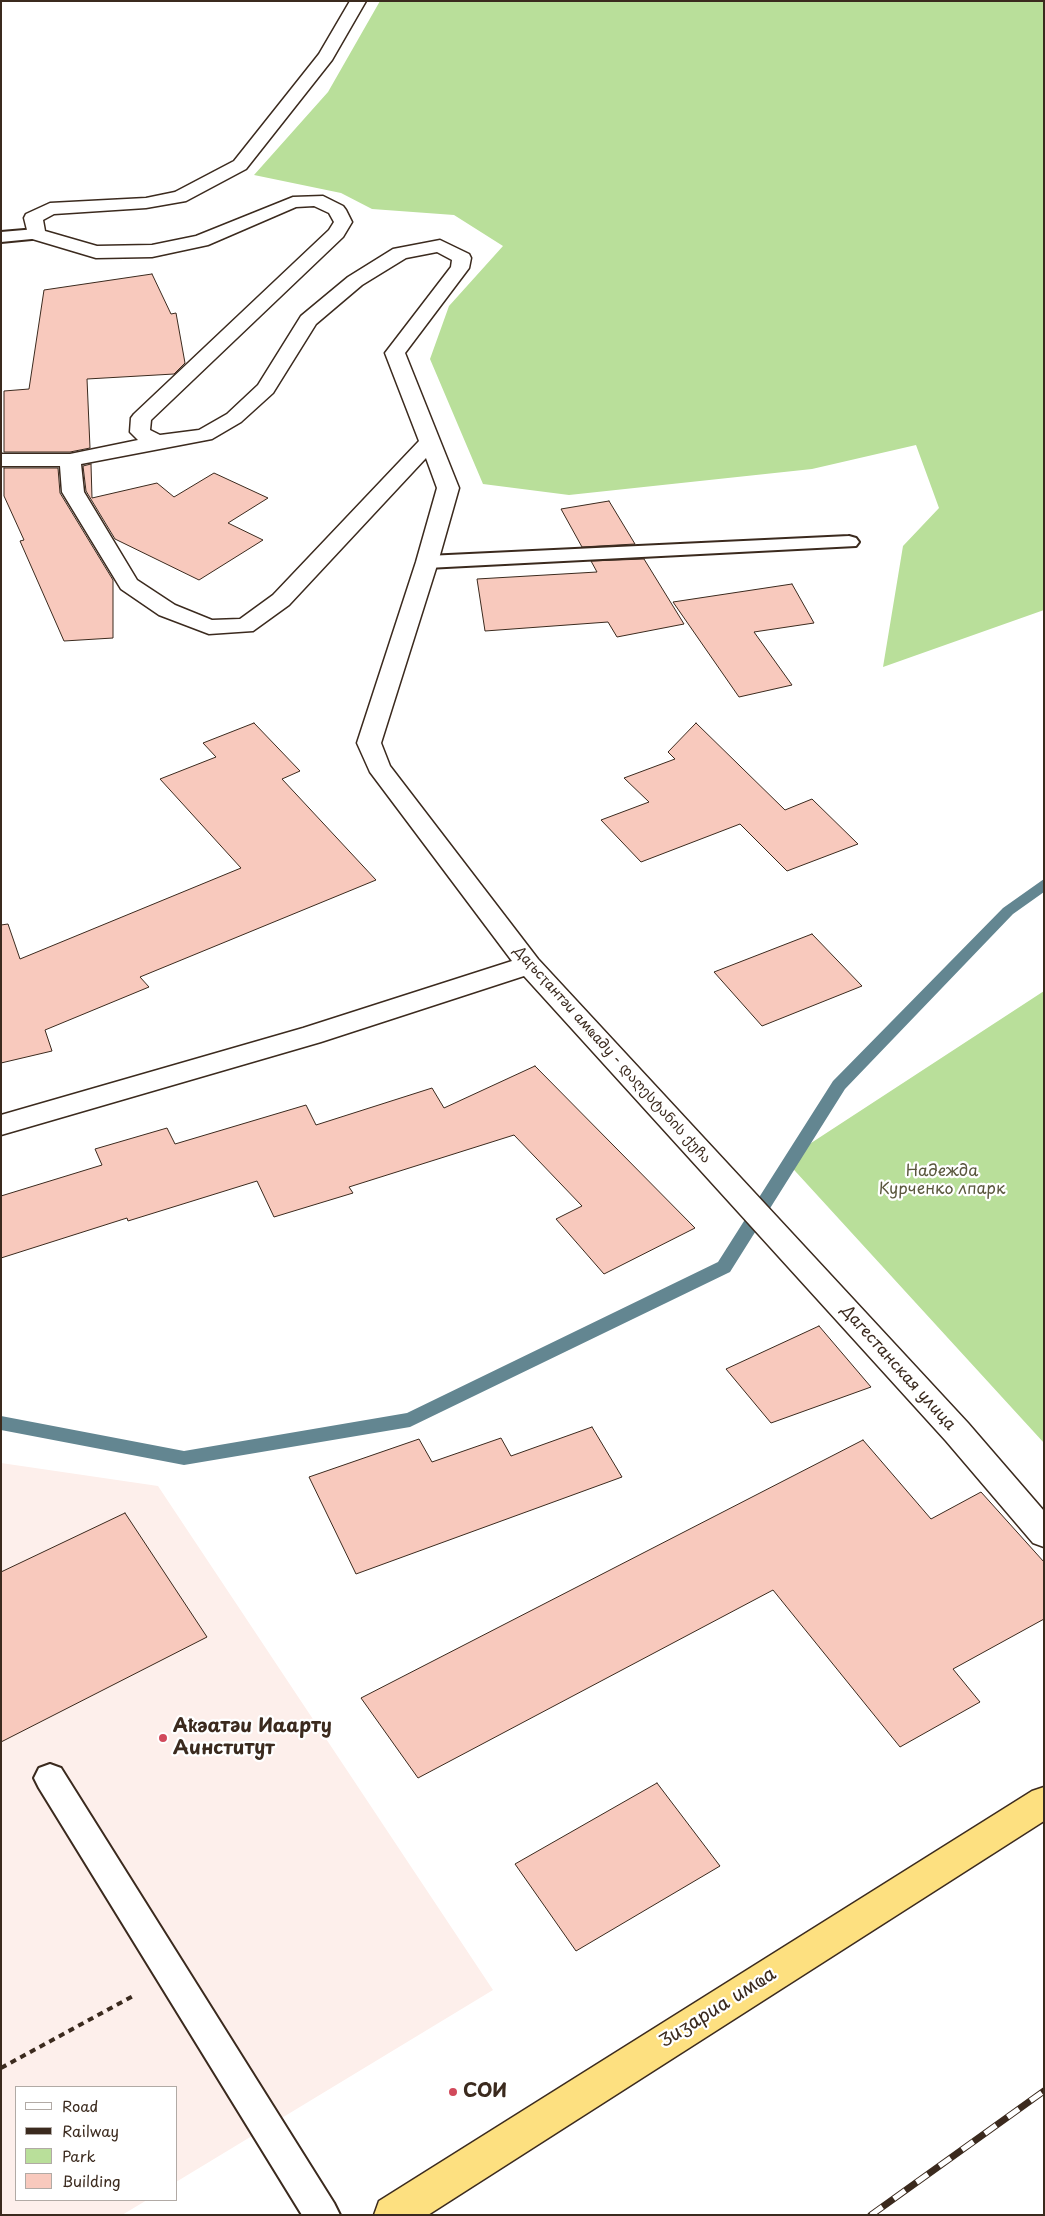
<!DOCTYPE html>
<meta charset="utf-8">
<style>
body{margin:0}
#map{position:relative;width:1045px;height:2216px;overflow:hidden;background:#fff;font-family:"Playpen Sans",sans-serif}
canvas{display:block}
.frame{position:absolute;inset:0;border:2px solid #3b2a1e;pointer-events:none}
.legend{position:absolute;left:15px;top:2086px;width:162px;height:115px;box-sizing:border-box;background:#fff;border:1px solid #b1aaa5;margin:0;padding:6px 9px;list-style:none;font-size:15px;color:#3b2a1e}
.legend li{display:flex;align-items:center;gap:10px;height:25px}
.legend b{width:25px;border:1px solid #b1aaa5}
</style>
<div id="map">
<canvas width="1045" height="2216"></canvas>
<div class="frame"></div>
<ul class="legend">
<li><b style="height:6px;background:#fff"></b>Road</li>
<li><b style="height:6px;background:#3b2a1e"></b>Railway</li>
<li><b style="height:14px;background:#b9df9a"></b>Park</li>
<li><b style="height:14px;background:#f8c9bd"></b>Building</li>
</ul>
</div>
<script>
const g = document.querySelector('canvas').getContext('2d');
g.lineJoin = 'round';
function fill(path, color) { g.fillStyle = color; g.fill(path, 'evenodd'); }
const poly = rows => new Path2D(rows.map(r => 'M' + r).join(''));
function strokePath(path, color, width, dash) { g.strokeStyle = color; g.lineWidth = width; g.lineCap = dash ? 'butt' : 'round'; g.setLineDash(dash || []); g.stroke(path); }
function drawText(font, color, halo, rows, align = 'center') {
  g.font = font + ' "Playpen Sans","Noto Sans Georgian",sans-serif'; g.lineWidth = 4.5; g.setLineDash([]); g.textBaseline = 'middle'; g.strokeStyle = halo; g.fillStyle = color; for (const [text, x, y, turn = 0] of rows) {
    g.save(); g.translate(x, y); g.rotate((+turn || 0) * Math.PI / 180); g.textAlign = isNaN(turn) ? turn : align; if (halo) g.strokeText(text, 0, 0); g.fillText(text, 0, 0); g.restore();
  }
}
fill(poly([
 [1,1463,158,1486,493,1990,176,2182,176,2087,16,2087,16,2200,147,2200,122,2215,1,2215]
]), '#fdefeb');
fill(poly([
 [380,1,1044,1,1044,610,883,667,903,546,939,508,916,445,812,469,569,495,483,484,430,359,449,306,503,246,454,215,372,209,341,193,254,175,328,92],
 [1044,991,1044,1443,785,1160]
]), '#b9df9a');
fill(poly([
 [1044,879,1044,892,1013,914,845,1089,730,1272,410,1427,184,1465,1,1430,1,1416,184,1451,407,1413,718,1262,833,1081,1003,908,1044,879]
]), '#638691');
const building = poly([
 [152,274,171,314,176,313,185,363,174,374,87,379,90,448,70,452,4,452,4,391,29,389,44,290,152,274],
 [91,464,92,498,157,483,174,497,214,473,268,498,228,523,263,540,199,580,115,539,86,491,83,466,91,464],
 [4,468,58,468,60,493,113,580,113,638,64,641,20,541,24,540,4,496,4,468],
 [609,501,635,544,582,547,561,509,609,501],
 [644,559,684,624,617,637,608,622,485,631,477,579,597,572,591,561,644,559],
 [792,584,814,623,754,632,792,685,739,697,673,602,792,584],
 [254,723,300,771,282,779,376,880,140,977,149,987,45,1030,52,1051,1,1063,1,925,8,924,20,959,241,868,160,779,216,757,203,743,254,723],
 [696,723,785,810,812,799,858,844,787,871,740,824,641,862,601,820,649,802,624,778,675,759,668,752,696,723],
 [812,934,862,986,762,1026,714,972,812,934],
 [535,1066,695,1228,604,1274,556,1219,582,1206,514,1135,349,1187,353,1193,274,1217,257,1181,128,1221,127,1218,1,1258,1,1196,102,1165,95,1149,167,1128,175,1144,306,1105,316,1125,432,1088,444,1108,535,1066],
 [819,1326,871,1387,771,1423,726,1369,819,1326],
 [592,1427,622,1477,356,1574,309,1477,419,1439,432,1462,501,1438,511,1456,592,1427],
 [863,1440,931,1519,981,1492,1044,1562,1044,1619,953,1669,980,1702,900,1747,773,1590,418,1778,361,1698,863,1440],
 [125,1513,207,1637,1,1742,1,1572,125,1513],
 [657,1783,720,1866,576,1951,515,1864,657,1783]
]);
fill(building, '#f8c9bd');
strokePath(building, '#3b2a1e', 1);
const service = poly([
 [36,229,42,230,44,234,42,238,1,242,1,232,36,229],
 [849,536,856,538,859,542,856,546,427,568,420,566,417,562,420,558,427,556,849,536],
 [50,1764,61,1768,334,2203,340,2215,302,2215,39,1788,34,1778,39,1768,50,1764]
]);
const minor = poly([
 [350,1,366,1,332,60,246,169,186,201,146,208,54,214,43,220,45,231,97,246,152,245,196,236,293,197,323,196,343,206,346,210,352,222,343,237,151,420,150,430,160,435,199,430,227,414,258,385,301,316,348,277,393,249,440,240,469,254,471,258,469,268,405,353,459,488,438,562,381,743,390,766,538,959,968,1423,1044,1511,1044,1547,1033,1543,946,1441,524,976,321,1042,1,1135,1,1115,303,1028,512,961,370,772,357,743,416,562,437,488,426,458,289,605,253,631,209,634,159,615,121,589,62,492,60,466,1,466,1,454,70,454,138,440,130,432,131,418,134,414,329,230,334,222,329,213,314,206,296,207,208,245,152,257,96,258,29,238,24,218,26,214,50,203,146,198,175,192,234,161,319,54,350,1],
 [437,252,452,260,451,267,385,353,419,441,273,595,240,619,212,620,175,605,137,580,84,492,81,464,212,439,241,422,273,393,316,324,362,285,406,258,437,252]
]);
const trunk = poly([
 [1044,1787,1044,1821,428,2215,374,2215,379,2201,1032,1791,1044,1787]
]);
strokePath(service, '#3b2a1e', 4);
strokePath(minor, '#3b2a1e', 3);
strokePath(trunk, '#3b2a1e', 3);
strokePath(poly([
 [1,2068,133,1996]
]), '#3b2a1e', 4, [6, 5]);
fill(service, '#fff');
fill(minor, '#fff');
fill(trunk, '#fde080');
const rail = poly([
 [871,2215,1044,2091]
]);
strokePath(rail, '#3b2a1e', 7);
strokePath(rail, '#fff', 5, [14]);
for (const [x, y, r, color] of [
 [163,1738,5,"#d1495b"],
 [453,2092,5,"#d1495b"]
]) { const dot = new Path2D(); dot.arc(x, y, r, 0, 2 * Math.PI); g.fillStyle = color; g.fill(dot); strokePath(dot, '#fff', 2); }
drawText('14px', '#3b2a1e', '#fff', [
 ["Даӷьсҭантәи амҩаду - დაღესტანის ქუჩა",612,1055,48]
]);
drawText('16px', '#5a573d', '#fff', [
 ["Надежда",942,1172],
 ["Курченко лпарк",942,1190]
]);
drawText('16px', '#3b2a1e', '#fff', [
 ["Дагестанская улица",898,1368,48]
]);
drawText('bold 19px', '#3b2a1e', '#fff', [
 ["Аҟәатәи Иаарту",173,1727],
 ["Аинститут",173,1749],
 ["СОИ",463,2092]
], 'left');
drawText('19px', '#3b2a1e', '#fff', [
 ["Ӡиӡариа имҩа",718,2008,-32]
]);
</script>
